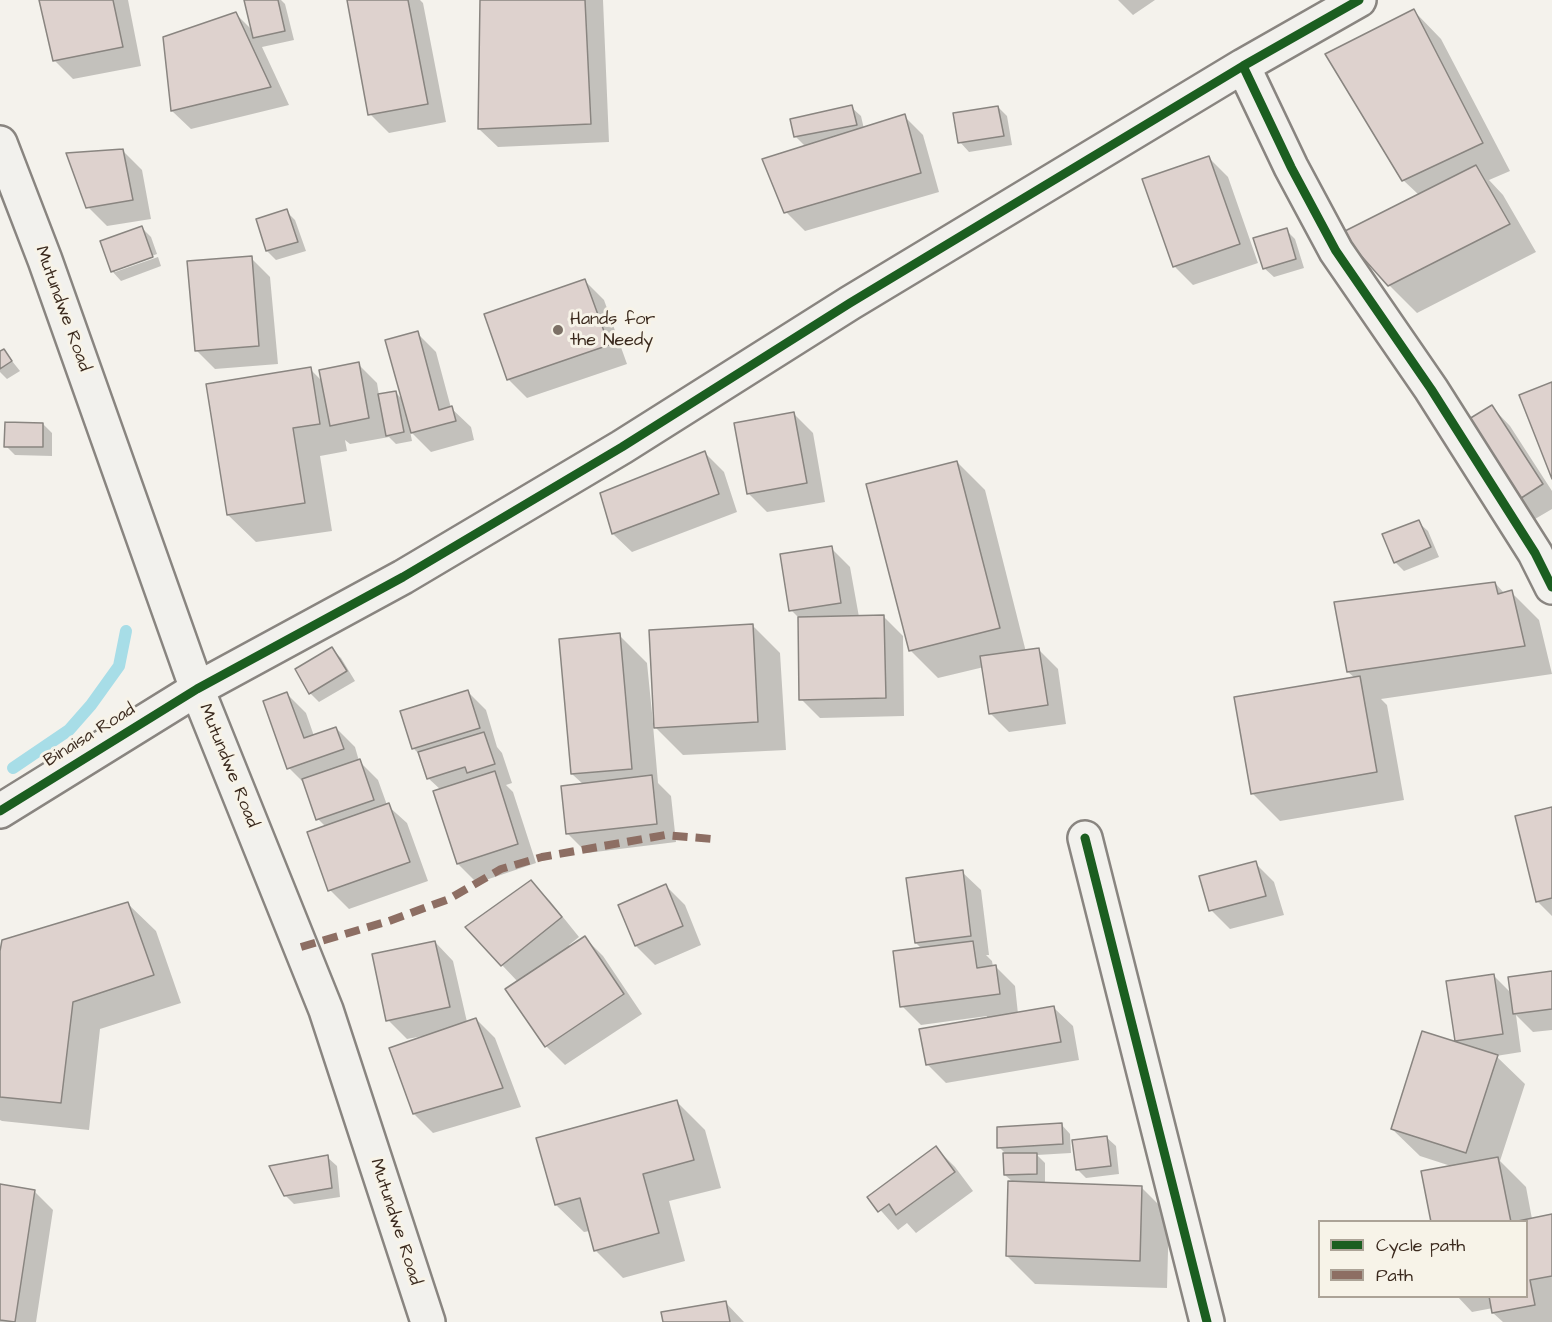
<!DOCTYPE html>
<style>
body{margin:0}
#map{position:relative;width:1552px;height:1322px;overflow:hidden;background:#f4f2ec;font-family:"Architects Daughter",sans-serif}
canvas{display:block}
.legend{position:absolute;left:1318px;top:1220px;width:210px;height:78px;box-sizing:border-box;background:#f7f3e8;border:2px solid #aca397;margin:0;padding:8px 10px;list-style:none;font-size:18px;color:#3b2a1e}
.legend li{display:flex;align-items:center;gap:12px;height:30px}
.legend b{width:30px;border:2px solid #aca397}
</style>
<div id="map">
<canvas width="1552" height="1322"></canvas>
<ul class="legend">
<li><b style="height:8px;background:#1b5e20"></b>Cycle path</li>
<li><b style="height:8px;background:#8d6e63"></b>Path</li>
</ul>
</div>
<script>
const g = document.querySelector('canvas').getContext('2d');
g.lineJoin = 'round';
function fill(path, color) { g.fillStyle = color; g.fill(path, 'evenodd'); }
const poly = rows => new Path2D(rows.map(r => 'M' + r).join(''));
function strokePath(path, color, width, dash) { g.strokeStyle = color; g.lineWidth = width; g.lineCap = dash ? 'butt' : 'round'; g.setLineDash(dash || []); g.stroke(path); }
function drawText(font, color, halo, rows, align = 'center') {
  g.font = font + ' "Architects Daughter",sans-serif'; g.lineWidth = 6; g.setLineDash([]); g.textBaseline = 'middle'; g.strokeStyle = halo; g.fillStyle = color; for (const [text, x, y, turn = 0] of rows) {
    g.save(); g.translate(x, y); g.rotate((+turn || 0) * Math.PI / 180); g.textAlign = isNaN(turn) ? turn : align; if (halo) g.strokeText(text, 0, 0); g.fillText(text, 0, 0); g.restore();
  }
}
fill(poly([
 [40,0,128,0,141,66,73,79,54,60],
 [251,0,281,0,285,4,294,40,262,47,289,105,191,129,172,111,236,14,252,30],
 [348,0,420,0,423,3,446,122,389,133,370,114],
 [481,0,603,0,609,142,498,147,479,129],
 [1118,0,1155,0,1133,15],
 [1414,11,1441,39,1510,171,1489,180,1503,195,1536,252,1417,313,1389,285,1419,195,1403,180],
 [851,107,861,116,864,129,904,116,923,135,939,192,805,231,786,212,806,147,796,137],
 [998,107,1007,116,1012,145,969,152,960,142],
 [123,151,142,170,151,219,107,226,88,207],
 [1209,158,1228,177,1258,263,1193,285,1174,266],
 [286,211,295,220,306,251,276,260,267,251],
 [142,228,151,237,157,254,115,269,115,272,158,257,161,266,121,281,112,271],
 [1286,230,1295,239,1304,268,1274,277,1264,268],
 [251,258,270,277,278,364,215,369,196,350],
 [585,281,604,300,627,364,527,398,508,379],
 [417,333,436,352,451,408,471,427,474,440,431,452,410,431,412,441,396,444,389,437,350,444,345,440,347,451,320,456,332,531,256,542,228,515,310,369,322,381,358,364,377,383,379,395,395,392,403,400],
 [4,351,20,371,7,379,0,372,0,353],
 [1492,407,1510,426,1552,491,1552,509,1535,519,1516,501],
 [794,414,813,433,825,502,767,512,748,493],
 [43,424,52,433,52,456,15,455,6,446],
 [705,453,724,472,737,512,632,552,613,534,602,494],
 [957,462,985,490,1026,652,1039,650,1058,669,1066,724,1009,732,990,713,984,667,938,678,910,650],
 [1418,522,1428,531,1439,557,1404,571,1395,562],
 [831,548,850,567,859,617,884,617,903,636,904,716,820,718,801,699,799,618,791,610],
 [1495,583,1505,594,1511,592,1539,620,1552,674,1381,699,1387,705,1404,800,1280,821,1252,793,1355,678,1348,672],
 [752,625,780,653,786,750,683,755,653,725,658,783,671,796,676,842,587,853,568,834,584,785,572,774,619,635,647,663,653,723,655,722],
 [332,649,341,658,355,681,319,702,310,693],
 [467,691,486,710,497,747,502,753,512,783,506,785,513,792,536,863,477,883,458,864,435,792,441,790,428,778,421,756,413,748],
 [287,694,306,713,314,736,336,728,355,747,359,761,378,780,387,805,407,823,428,881,349,909,330,890,326,827,318,819,305,784,289,768],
 [1552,808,1552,916,1537,901],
 [1255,863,1274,882,1284,915,1230,929,1211,910],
 [962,872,981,890,989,955,986,955,992,961,993,967,996,967,1015,986,1018,1014,1054,1008,1073,1026,1079,1060,946,1083,927,1064,987,1019,987,1016,921,1025,902,1006,922,949,916,943],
 [531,882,550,901,579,937,569,945,571,947,585,938,603,956,642,1014,565,1065,546,1046,518,982,502,965],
 [666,886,685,905,701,945,655,965,636,946,620,905],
 [128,904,156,931,181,1003,100,1029,89,1130,2,1121,0,1120,0,959],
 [435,942,453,961,467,1022,476,1019,495,1038,521,1107,433,1133,414,1114,391,1049,423,1038,423,1036,407,1039,388,1020],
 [1552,973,1552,1030,1533,1032,1516,1015,1521,1052,1496,1056,1525,1084,1500,1161,1526,1187,1532,1219,1552,1215,1552,1322,1503,1322,1493,1313,1493,1308,1472,1312,1457,1296,1526,1296,1526,1222,1432,1222,1454,1167,1420,1156,1392,1129,1462,1045,1456,1040,1494,976,1512,994],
 [677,1102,705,1130,721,1188,669,1201,685,1261,623,1278,595,1250,590,1231,584,1232,556,1205],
 [1061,1124,1070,1134,1071,1153,1037,1155,1045,1163,1045,1184,1141,1187,1169,1215,1167,1288,1035,1284,1007,1256,1014,1183,1005,1175,1007,1155,999,1147],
 [1106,1137,1116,1146,1119,1174,1086,1178,1077,1169],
 [936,1148,955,1167,973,1191,916,1233,907,1223,898,1230,869,1197],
 [327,1157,337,1166,340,1197,294,1204,285,1195],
 [0,1186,34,1191,53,1210,36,1322,0,1322],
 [725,1302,744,1322,665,1322]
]), '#0003');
strokePath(poly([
 [13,768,69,730,91,705,119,666,126,631]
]), '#a7dde7', 12);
const building = poly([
 [39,0,113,0,123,47,53,61,39,0],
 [244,0,278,0,285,31,253,38,244,0],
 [347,0,408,0,428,104,368,115,347,0],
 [480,0,585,0,591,124,478,129,480,0],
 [1414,9,1483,143,1402,181,1325,54,1414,9],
 [236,12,271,87,171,111,163,37,236,12],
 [852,105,857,125,794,137,790,119,852,105],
 [998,106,1004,136,958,143,953,113,998,106],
 [905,114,921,173,784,213,762,159,905,114],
 [123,149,133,200,86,208,66,153,123,149],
 [1209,156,1240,244,1173,267,1142,179,1209,156],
 [1476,165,1510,224,1388,286,1341,233,1476,165],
 [287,209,298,242,266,251,256,219,287,209],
 [142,226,153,257,111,272,100,241,142,226],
 [1287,228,1296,259,1263,269,1253,238,1287,228],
 [252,256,259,346,195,351,187,261,252,256],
 [585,279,609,345,507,380,484,314,585,279],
 [418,331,439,410,452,406,456,421,411,433,385,340,418,331],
 [4,349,12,361,0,369,0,351,4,349],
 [359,362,369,418,330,426,319,370,359,362],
 [311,367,320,424,293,428,305,503,227,515,206,384,311,367],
 [1552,382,1552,479,1519,395,1552,382],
 [396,391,404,432,386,436,378,394,396,391],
 [1492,405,1543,484,1515,502,1464,422,1492,405],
 [794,412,807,483,747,494,734,423,794,412],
 [5,422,43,423,43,447,4,447,5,422],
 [705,451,719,494,612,534,600,493,705,451],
 [957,461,1000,628,909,651,866,484,957,461],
 [1419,520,1431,547,1394,563,1382,534,1419,520],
 [832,546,841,603,789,611,780,554,832,546],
 [1495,582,1498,594,1512,590,1525,646,1347,672,1334,602,1495,582],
 [884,615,886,698,799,700,798,617,884,615],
 [753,624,758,722,654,728,649,630,753,624],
 [620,633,632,769,571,774,559,639,620,633],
 [332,647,347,671,309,694,295,669,332,647],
 [1039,648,1048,705,989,714,980,656,1039,648],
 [1360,676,1377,772,1251,794,1234,697,1360,676],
 [468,690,480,728,412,749,400,711,468,690],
 [287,692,304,738,336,727,344,749,287,769,263,701,287,692],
 [484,732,495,764,467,773,465,767,427,779,418,752,484,732],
 [360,759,374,800,316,820,302,779,360,759],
 [495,771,518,844,457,864,433,791,495,771],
 [652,775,657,824,566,834,561,786,652,775],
 [389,803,410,862,328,891,307,832,389,803],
 [1552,807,1552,898,1536,902,1515,816,1552,807],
 [1256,861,1266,896,1209,911,1199,876,1256,861],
 [963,870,971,936,915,943,906,878,963,870],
 [531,880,562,917,501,966,465,927,531,880],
 [666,884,683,926,635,946,618,905,666,884],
 [128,902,154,975,73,1002,61,1103,0,1097,0,951,2,940,128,902],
 [585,936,624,994,545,1047,505,989,585,936],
 [435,941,450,1007,386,1021,372,954,435,941],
 [973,941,977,968,996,965,1000,994,900,1007,893,951,973,941],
 [1552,971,1552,1009,1513,1014,1508,977,1552,971],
 [1494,974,1503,1034,1455,1041,1446,981,1494,974],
 [1054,1006,1061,1042,926,1065,919,1029,1054,1006],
 [476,1018,503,1088,413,1114,389,1048,476,1018],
 [1422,1031,1498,1055,1466,1153,1391,1129,1422,1031],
 [677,1100,694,1160,643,1174,659,1233,594,1251,580,1198,555,1205,536,1138,677,1100],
 [1062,1123,1063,1144,997,1148,997,1127,1062,1123],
 [1107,1136,1111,1166,1076,1170,1072,1140,1107,1136],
 [936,1146,955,1172,896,1215,889,1204,878,1212,867,1197,936,1146],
 [1003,1153,1037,1153,1037,1174,1004,1175,1003,1153],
 [328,1155,332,1188,284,1196,269,1166,328,1155],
 [1498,1157,1511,1222,1431,1222,1421,1171,1498,1157],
 [1008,1181,1142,1186,1140,1261,1006,1256,1008,1181],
 [0,1184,35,1190,15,1322,0,1320,0,1184],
 [1552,1214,1552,1276,1530,1280,1535,1305,1492,1313,1489,1296,1526,1296,1526,1222,1513,1222,1552,1214],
 [726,1301,730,1322,663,1322,661,1312,726,1301]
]);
fill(building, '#ded2ce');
strokePath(building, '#898580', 1.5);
const street = poly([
 [1243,66,1291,167,1336,251,1431,389,1535,553,1552,587],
 [0,811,197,689,403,577,622,447,850,303,1243,66,1359,0],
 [1085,838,1207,1322]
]);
const secondary = poly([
 [0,143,45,260,197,689,326,1010,428,1322]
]);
strokePath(street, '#898580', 38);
strokePath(secondary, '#898580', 38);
strokePath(street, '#f2f1ed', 33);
strokePath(secondary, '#f2f1ed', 33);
strokePath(poly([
 [301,947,389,921,449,899,501,869,542,857,665,835,712,839]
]), '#8d6e63', 8, [15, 8]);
strokePath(poly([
 [1243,66,1291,167,1336,251,1431,389,1535,553,1552,587],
 [0,811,197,689,403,577,622,447,850,303,1243,66,1359,0],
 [1085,838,1207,1322]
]), '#1b5e20', 9);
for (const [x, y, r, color] of [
 [558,330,6,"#7c7066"]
]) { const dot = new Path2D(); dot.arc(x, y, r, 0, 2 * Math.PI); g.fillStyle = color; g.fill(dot); strokePath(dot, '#f7f3e8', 2); }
drawText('18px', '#3b2a1e', '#f7f3e8', [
 ["Mutundwe Road",62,309,70],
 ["Binaisa Road",90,736,-32],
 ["Mutundwe Road",228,766,68],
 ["Mutundwe Road",395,1222,72]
]);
drawText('18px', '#3b2a1e', '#f7f3e8', [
 ["Hands for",570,320],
 ["the Needy",570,341]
], 'left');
</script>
